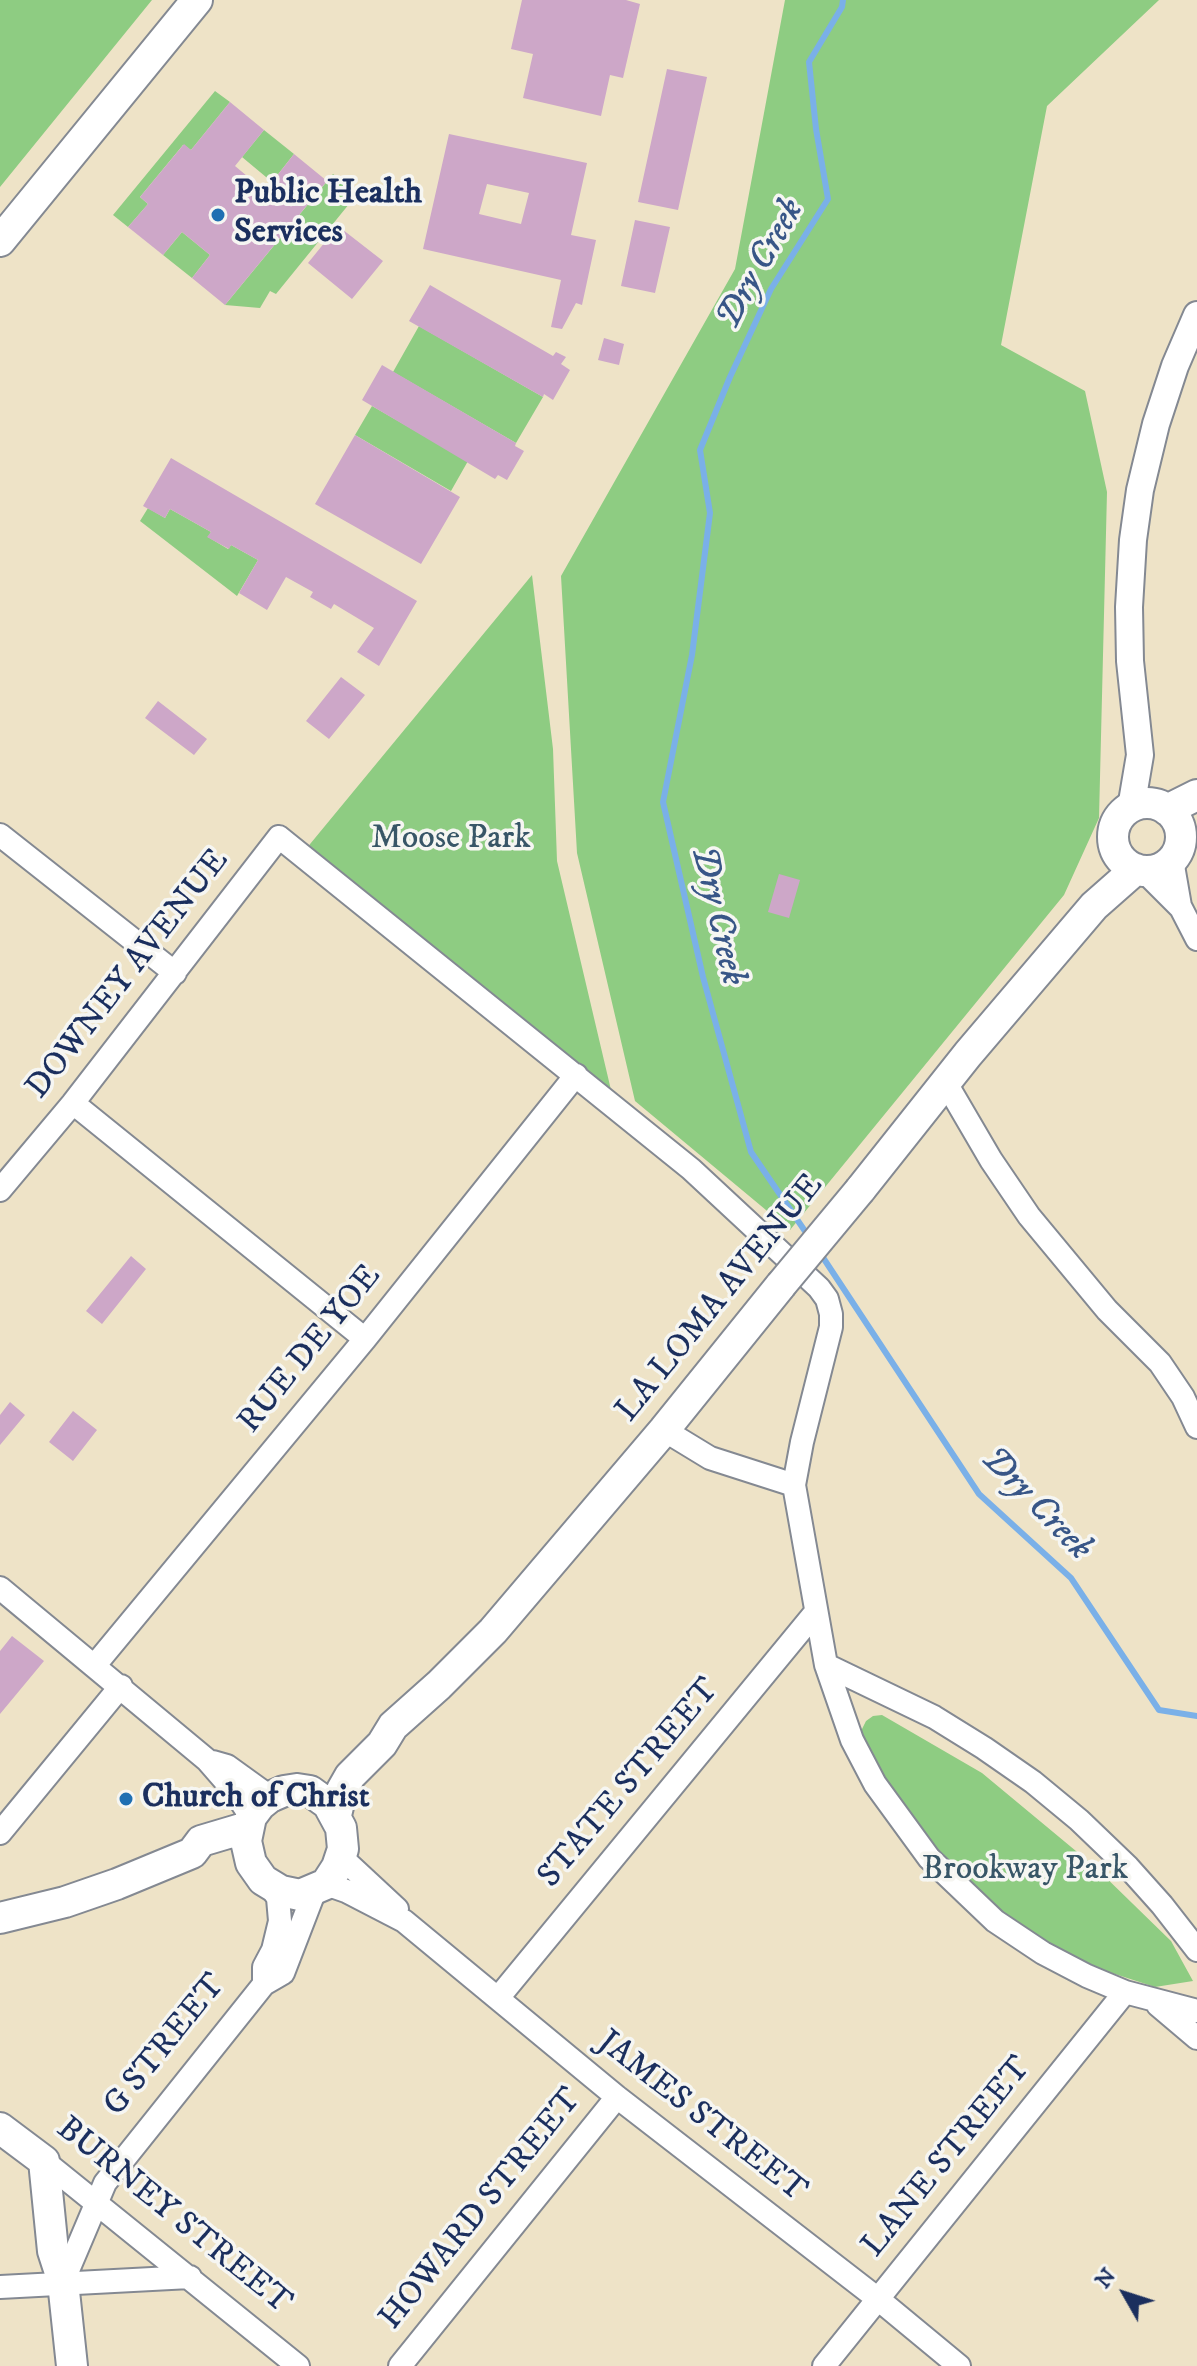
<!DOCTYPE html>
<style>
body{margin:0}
#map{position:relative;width:1197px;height:2366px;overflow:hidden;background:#eee3c7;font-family:"IM FELL DW Pica",serif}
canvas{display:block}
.north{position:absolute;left:1085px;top:2254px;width:80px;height:80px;-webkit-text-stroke:6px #f6f6f2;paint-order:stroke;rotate:309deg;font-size:22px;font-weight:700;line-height:32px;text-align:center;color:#1b2f5e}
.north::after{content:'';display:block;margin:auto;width:28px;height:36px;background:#1b2f5e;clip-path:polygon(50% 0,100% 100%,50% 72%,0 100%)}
</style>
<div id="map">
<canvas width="1197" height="2366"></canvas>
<div class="north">N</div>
</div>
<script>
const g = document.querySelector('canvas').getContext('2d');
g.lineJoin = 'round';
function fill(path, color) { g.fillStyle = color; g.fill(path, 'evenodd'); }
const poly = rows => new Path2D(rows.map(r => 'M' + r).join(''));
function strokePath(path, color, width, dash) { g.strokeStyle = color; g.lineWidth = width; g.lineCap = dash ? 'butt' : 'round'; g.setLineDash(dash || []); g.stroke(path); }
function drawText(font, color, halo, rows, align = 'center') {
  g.font = font + ' "IM FELL DW Pica",serif'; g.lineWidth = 7; g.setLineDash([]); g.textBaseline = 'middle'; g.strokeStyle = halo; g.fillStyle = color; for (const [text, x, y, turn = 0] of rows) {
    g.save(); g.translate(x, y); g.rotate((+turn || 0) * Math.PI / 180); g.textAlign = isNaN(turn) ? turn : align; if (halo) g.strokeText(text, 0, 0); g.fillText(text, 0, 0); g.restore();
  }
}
fill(poly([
 [0,0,152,0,0,187],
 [785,0,1159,0,1047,106,1001,345,1085,391,1107,492,1099,818,1064,895,790,1230,635,1101,577,853,561,576,735,269],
 [215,91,230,102,191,150,183,145,140,197,148,204,128,227,113,215],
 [264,130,294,154,272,182,242,157],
 [333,174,358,193,276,294,270,291,260,308,225,305],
 [182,232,210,255,192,278,163,255],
 [419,326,543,397,516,443,393,372],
 [372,406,468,461,451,491,355,435],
 [148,508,165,518,170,509,211,532,208,537,228,549,231,545,258,560,237,596,140,521],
 [532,575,553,749,557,861,615,1107,301,855],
 [882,1715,982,1773,1094,1866,1171,1941,1193,1981,1155,1987,1081,1963,1035,1938,989,1904,953,1871,880,1781,860,1733,866,1721,873,1716]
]), '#8ecc82');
strokePath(poly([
 [809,1237,751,1152,703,977,663,802,692,655,710,513,700,450,730,377,771,289,828,199,816,129,809,62,842,7,843,0],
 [820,1253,979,1494,1071,1578,1159,1710,1197,1716]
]), '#7ab0e8', 6);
fill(poly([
 [522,0,626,0,640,4,623,78,610,75,601,116,523,98,533,54,511,49],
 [667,69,707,77,678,210,638,202],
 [230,102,264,130,235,166,265,191,294,154,327,181,225,305,192,278,210,255,182,232,163,255,128,227,148,204,140,197,184,144,191,150],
 [449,134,587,163,571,235,596,240,582,305,576,303,562,329,551,327,561,280,423,249],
 [487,184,529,193,521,224,479,214],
 [635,220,670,227,655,293,621,286],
 [338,226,383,261,352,299,308,263],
 [430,285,553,356,556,352,566,357,561,364,570,370,553,400,544,394,543,397,409,321],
 [604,338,624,344,619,365,598,360],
 [382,365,516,443,515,446,524,451,507,480,498,475,495,479,362,400],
 [355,435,460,497,421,564,315,504],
 [171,458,417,601,379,666,357,652,374,628,334,604,331,609,310,597,313,592,286,577,267,610,239,593,258,560,231,545,229,549,207,537,211,532,170,509,165,518,143,506],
 [341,677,365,695,329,739,306,721],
 [158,701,207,739,194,755,145,718],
 [779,874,800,880,789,918,768,912],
 [131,1256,146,1269,102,1324,86,1311],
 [10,1402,25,1415,0,1445,0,1415],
 [73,1411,97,1430,73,1461,49,1442],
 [12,1636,44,1661,0,1714,0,1651]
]), '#cda7c8');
const minor = poly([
 [0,835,175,973],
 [1172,860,1180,906],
 [1143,870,1181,908,1197,939],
 [946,1083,991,1160,1029,1216,1107,1310,1160,1363,1183,1397,1197,1427],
 [73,1103,365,1339],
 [0,1190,73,1103,279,837,691,1169,819,1288,827,1299,831,1314,831,1327,802,1442,794,1485,826,1665,852,1740,875,1784,929,1858,995,1921,1043,1953,1087,1976,1125,1992,1197,2011],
 [664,1430,710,1458,794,1485],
 [0,1588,207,1760,234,1791,251,1817],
 [95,1665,365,1339,576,1075],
 [826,1665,934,1717,984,1748,1033,1782,1079,1820,1128,1867,1162,1905,1197,1950],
 [213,1762,227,1766,270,1797],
 [0,1833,121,1686],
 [341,1857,397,1909],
 [326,1884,346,1891,404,1921,617,2097,878,2299,959,2366],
 [264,1984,264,1967,273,1950,280,1921,278,1898,271,1887],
 [498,1998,815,1613],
 [1158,2005,1197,2038],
 [44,2161,298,2366],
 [63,2282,105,2183,264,1984,283,1973,315,1890],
 [0,2287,190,2277],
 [400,2366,617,2097],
 [824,2366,1125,1992]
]);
const tertiary = poly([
 [1131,808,1140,755,1130,661,1129,607,1133,540,1140,490,1156,424,1175,366,1197,315]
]);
const secondary = poly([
 [0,241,197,0],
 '1113 837a34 34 0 1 1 68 0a34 34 0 1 1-68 0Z',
 [1167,810,1197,795],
 [860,1190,968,1054,1094,906,1136,869],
 [297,1789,310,1791,328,1804,341,1828,343,1849,337,1867,326,1884,300,1895,281,1891,263,1880,251,1863,246,1841,251,1817,260,1805,270,1797,284,1791,297,1789],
 [336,1815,342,1790,350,1776,382,1744,393,1726,439,1685,493,1631,664,1430,781,1285],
 [0,1918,65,1902,117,1884,192,1853,201,1841,248,1827],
 [0,2128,44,2161,53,2251,63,2282,72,2366]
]);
strokePath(minor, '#848992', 26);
strokePath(tertiary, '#848992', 30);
strokePath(secondary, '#848992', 34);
strokePath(minor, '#fff', 22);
strokePath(tertiary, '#fff', 26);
strokePath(secondary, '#fff', 30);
const secondaryBridge = poly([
 [781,1285,860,1190]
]);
strokePath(secondaryBridge, '#848992', 34, []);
strokePath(secondaryBridge, '#fff', 30);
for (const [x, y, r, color] of [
 [218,215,8,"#1f6fb2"],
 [126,1799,8,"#1f6fb2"]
]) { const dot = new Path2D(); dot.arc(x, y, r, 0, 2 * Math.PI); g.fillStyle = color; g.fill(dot); strokePath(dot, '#f6f6f2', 3); }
drawText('bold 34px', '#1b2f5e', '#f6f6f2', [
 ["Public Health",234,195],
 ["Services",234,234],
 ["Church of Christ",142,1799]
], 'left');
drawText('34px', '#385667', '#f6f6f2', [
 ["Moose Park",451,840],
 ["Brookway Park",1025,1871]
]);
drawText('34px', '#1b2f5e', '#f6f6f2', [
 ["DOWNEY AVENUE",129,975,-52],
 ["LA LOMA AVENUE",721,1299,-51],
 ["RUE DE YOE",311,1350,-51],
 ["STATE STREET",630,1784,-50],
 ["G STREET",166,2046,-51],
 ["JAMES STREET",701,2118,38],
 ["LANE STREET",948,2158,-51],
 ["HOWARD STREET",482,2210,-51],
 ["BURNEY STREET",173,2217,39]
]);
drawText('italic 36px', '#385687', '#f6f6f2', [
 ["Dry Creek",762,265,-61],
 ["Dry Creek",716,916,77],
 ["Dry Creek",1035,1505,46]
]);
</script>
